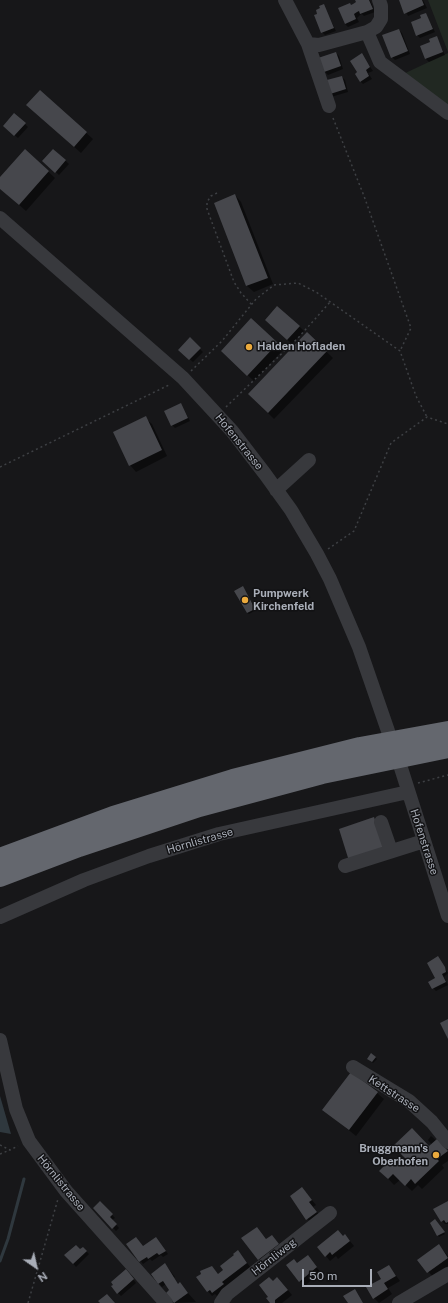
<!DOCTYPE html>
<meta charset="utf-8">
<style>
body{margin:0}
#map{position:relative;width:448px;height:1303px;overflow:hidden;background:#171719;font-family:"Public Sans",sans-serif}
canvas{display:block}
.north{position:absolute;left:16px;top:1247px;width:40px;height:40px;-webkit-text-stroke:3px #121214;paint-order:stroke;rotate:146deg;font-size:11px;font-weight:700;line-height:16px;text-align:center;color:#a9aeb8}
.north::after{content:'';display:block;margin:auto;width:14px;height:18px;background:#a9aeb8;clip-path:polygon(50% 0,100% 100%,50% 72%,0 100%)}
.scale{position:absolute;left:302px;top:1269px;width:70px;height:18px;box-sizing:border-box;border:2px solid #a9aeb8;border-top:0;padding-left:5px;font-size:12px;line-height:14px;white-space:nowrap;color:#a9aeb8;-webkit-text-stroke:3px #121214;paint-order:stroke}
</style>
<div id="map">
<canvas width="448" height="1303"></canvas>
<div class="north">N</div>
<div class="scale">50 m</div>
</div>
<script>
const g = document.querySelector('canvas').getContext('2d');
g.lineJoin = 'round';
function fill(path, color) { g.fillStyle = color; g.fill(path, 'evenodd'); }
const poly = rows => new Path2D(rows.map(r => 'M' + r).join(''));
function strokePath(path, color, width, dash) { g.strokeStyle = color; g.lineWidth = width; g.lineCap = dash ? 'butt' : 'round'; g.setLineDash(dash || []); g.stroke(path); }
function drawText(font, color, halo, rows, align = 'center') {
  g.font = font + ' "Public Sans",sans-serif'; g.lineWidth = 3; g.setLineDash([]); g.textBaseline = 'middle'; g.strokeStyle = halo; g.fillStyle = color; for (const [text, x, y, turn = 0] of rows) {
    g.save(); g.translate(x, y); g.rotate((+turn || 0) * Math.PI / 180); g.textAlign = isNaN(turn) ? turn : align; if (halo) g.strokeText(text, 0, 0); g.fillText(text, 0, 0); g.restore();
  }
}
fill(poly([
 [428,0,448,0,448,52],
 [448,53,448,113,399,76]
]), '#212822');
fill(poly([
 [0,1096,11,1134,0,1132]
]), '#2f383e');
fill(poly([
 [356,0,370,0,375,12,364,16,362,14,360,15,357,18,359,22,348,27,345,24,351,6,357,2],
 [400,0,423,0,427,8,408,16],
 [323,5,336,31,325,35,322,32,319,14],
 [426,14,435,32,420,38,417,35,422,18],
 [399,30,402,33,410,54,395,60,392,57],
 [436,37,445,55,429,62,426,59,432,43],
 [336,53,339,56,343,69,328,75,325,72],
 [364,58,373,71,368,73,372,79,363,84,360,81],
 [342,77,345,80,348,92,331,97,328,94],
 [40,92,93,139,81,153,34,111],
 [25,124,28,127,18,138,7,129],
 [25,150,55,178,26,211,0,188,0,178],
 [54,150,69,164,59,175,44,161],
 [235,195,241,202,273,284,254,292,247,286,215,203],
 [271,325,299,326,304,331,292,344],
 [307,333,333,358,274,419,249,394],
 [190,339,203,352,193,362,179,350],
 [277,344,283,350,254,381,229,358],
 [181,404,190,421,175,428,172,425],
 [145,418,152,424,167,456,136,472,130,465],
 [244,589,256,610,249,614,247,613],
 [438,958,448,973,444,977,448,985,436,991,433,988],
 [372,1054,377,1059,373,1063,368,1059],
 [377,1093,384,1099,356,1136,324,1110],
 [431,1136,448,1151,448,1161,442,1165,444,1168,422,1189,418,1185,412,1191,400,1180,394,1185,381,1171,399,1166,429,1148,432,1145,428,1140],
 [302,1188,316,1205,313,1207,321,1217,312,1224,296,1205],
 [100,1202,115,1218,112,1220,119,1228,116,1231,94,1208],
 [448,1202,448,1224,445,1224,442,1221],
 [435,1221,445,1234,439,1237,431,1223],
 [261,1233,267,1240,272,1236,283,1249,263,1264,258,1259],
 [345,1235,354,1246,338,1259,336,1256,330,1261,326,1256],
 [158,1241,168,1254,163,1257,161,1255,152,1261,150,1259,143,1264,128,1244,143,1247],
 [439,1246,448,1256,448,1266,433,1277,419,1260],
 [83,1248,89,1254,76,1267,66,1255],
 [238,1251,251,1268,218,1297,215,1294,212,1296,197,1278,212,1267,219,1275,225,1270],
 [312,1261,320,1272,305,1286,287,1265],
 [165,1264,175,1277,173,1278,177,1284,180,1284,196,1302,174,1303,167,1293,171,1290,166,1284,162,1287,152,1274],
 [389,1266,400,1281,388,1288,392,1294,379,1303,374,1298],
 [129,1274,136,1283,121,1296,112,1287],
 [273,1282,282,1283,292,1295,282,1303,271,1303]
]), '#0007');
strokePath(poly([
 [0,1261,8,1239,24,1179]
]), '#2f383e', 3);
fill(poly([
 [355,0,369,0,373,9,360,14,359,11,357,12,354,14,356,19,345,24,338,8,350,3,351,5,353,4,356,2],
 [399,0,422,0,424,5,404,14],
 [324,4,334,28,321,33,314,15,317,14,316,10,320,8,319,6],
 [426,13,433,29,416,36,411,22,421,18,420,15],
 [399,29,408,51,391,58,382,35],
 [437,36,443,52,425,59,420,46,430,42,429,39],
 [336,52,341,66,324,72,318,58],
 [362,53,370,67,366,70,369,76,360,82,355,74,357,72,350,61],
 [342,76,346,89,327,95,323,81],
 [40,90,87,132,74,147,26,105],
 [14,113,26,123,14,136,3,126],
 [25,149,49,171,19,205,0,189,0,177],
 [53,149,66,160,55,173,42,161],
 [235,194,268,278,246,286,214,203],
 [277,306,300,326,287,340,265,320],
 [251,318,278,343,247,376,221,351],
 [307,332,327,351,268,413,248,394],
 [190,337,201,348,189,360,178,350],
 [181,403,188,418,171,426,164,411],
 [146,416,162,450,129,466,113,432],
 [243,586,255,609,247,613,234,591],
 [374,817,385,849,349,861,339,829],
 [438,956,445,967,446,972,442,974,446,982,432,989,428,982,435,978,427,963],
 [448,1019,448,1039,440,1023],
 [371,1053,376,1057,372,1062,367,1059],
 [351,1072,378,1092,349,1130,322,1110],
 [412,1128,429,1146,437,1139,448,1151,437,1159,439,1161,415,1184,411,1179,405,1186,393,1174,388,1179,379,1171,392,1158,399,1165,406,1159,393,1146],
 [302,1187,312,1200,309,1202,317,1212,306,1220,290,1196],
 [100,1201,113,1214,110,1217,117,1224,112,1229,93,1208],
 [448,1201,448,1222,446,1223,444,1220,441,1222,433,1209],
 [435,1219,445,1232,437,1236,430,1223],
 [257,1227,266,1239,272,1235,279,1244,258,1260,241,1238],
 [338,1230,343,1236,345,1234,350,1241,332,1255,330,1252,325,1257,317,1247],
 [136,1237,143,1246,156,1237,166,1251,159,1255,157,1253,148,1259,147,1257,139,1262,126,1244],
 [439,1244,448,1258,427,1273,417,1260],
 [76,1245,80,1249,83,1247,87,1251,73,1264,64,1255],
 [238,1250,247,1263,222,1282,224,1284,212,1293,210,1290,207,1292,196,1277,201,1274,200,1271,212,1266,218,1274,223,1270,220,1266,234,1255,233,1254],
 [308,1255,317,1267,299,1282,286,1265,294,1259,297,1263],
 [165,1263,178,1284,180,1282,188,1293,174,1303,166,1293,169,1290,163,1281,158,1284,151,1274],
 [389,1265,396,1276,384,1283,388,1289,373,1299,366,1287,381,1279,377,1272],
 [126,1269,134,1279,117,1294,111,1286,113,1285,111,1282],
 [269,1277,273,1281,277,1277,288,1290,275,1300,275,1303,270,1303,266,1298,268,1297,259,1285],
 [355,1289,363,1303,348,1303,343,1296],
 [107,1294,115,1303,100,1303,98,1301]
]), '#46474c');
strokePath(poly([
 [333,118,364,196,411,328,400,351],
 [217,193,211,196,207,202,207,209,234,282,241,293,252,305],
 [191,371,222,341,256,299,274,285,298,283,316,292,400,351,416,396,427,417],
 [226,407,299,337,330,302],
 [0,467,171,384],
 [328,549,354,531,391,443,427,417,448,424],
 [418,783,448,775],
 [0,1145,10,1150,18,1146],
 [0,1154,10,1150],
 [28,1303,58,1199]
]), '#3e4044', 1.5, [2, 3]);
strokePath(poly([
 [285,0,308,44,329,106],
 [367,32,380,62,448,113],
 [308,44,319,45,367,32,376,27,381,19,381,6,379,0],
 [0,218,183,378,232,431,265,474,291,510,317,554,330,579,359,647,388,731],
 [276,490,309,460],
 [401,768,448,916],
 [381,822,391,851],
 [345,866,424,841],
 [0,917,84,880,149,856,219,834,408,792],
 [0,1040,16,1109,29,1141,66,1191,166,1303],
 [353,1067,409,1101,432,1122,448,1142],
 [221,1303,227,1294,330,1213],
 [399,1303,448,1274]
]), '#38393d', 14);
strokePath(poly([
 [0,858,113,816,233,779,360,747,448,731],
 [0,877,79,847,199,807,322,774,448,748]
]), '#64676e', 20);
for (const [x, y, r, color] of [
 [249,347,4,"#ebaa3d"],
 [245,600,4,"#ebaa3d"],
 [436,1155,4,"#ebaa3d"]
]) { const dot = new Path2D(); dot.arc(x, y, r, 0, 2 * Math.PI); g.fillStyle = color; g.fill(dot); strokePath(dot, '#121214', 1.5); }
drawText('bold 11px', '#a9aeb8', '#121214', [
 ["Halden Hofladen",257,347],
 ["Pumpwerk",253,594],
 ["Kirchenfeld",253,607],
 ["Bruggmann's",428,1149,"right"],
 ["Oberhofen",428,1162,"right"]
], 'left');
drawText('11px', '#a9aeb8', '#121214', [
 ["Hofenstrasse",239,442,51],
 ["Hörnlistrasse",200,841,-16],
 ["Hofenstrasse",424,842,72],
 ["Kettstrasse",394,1094,33],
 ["Hörnlistrasse",61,1183,51],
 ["Hörnliweg",274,1257,-38]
]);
</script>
